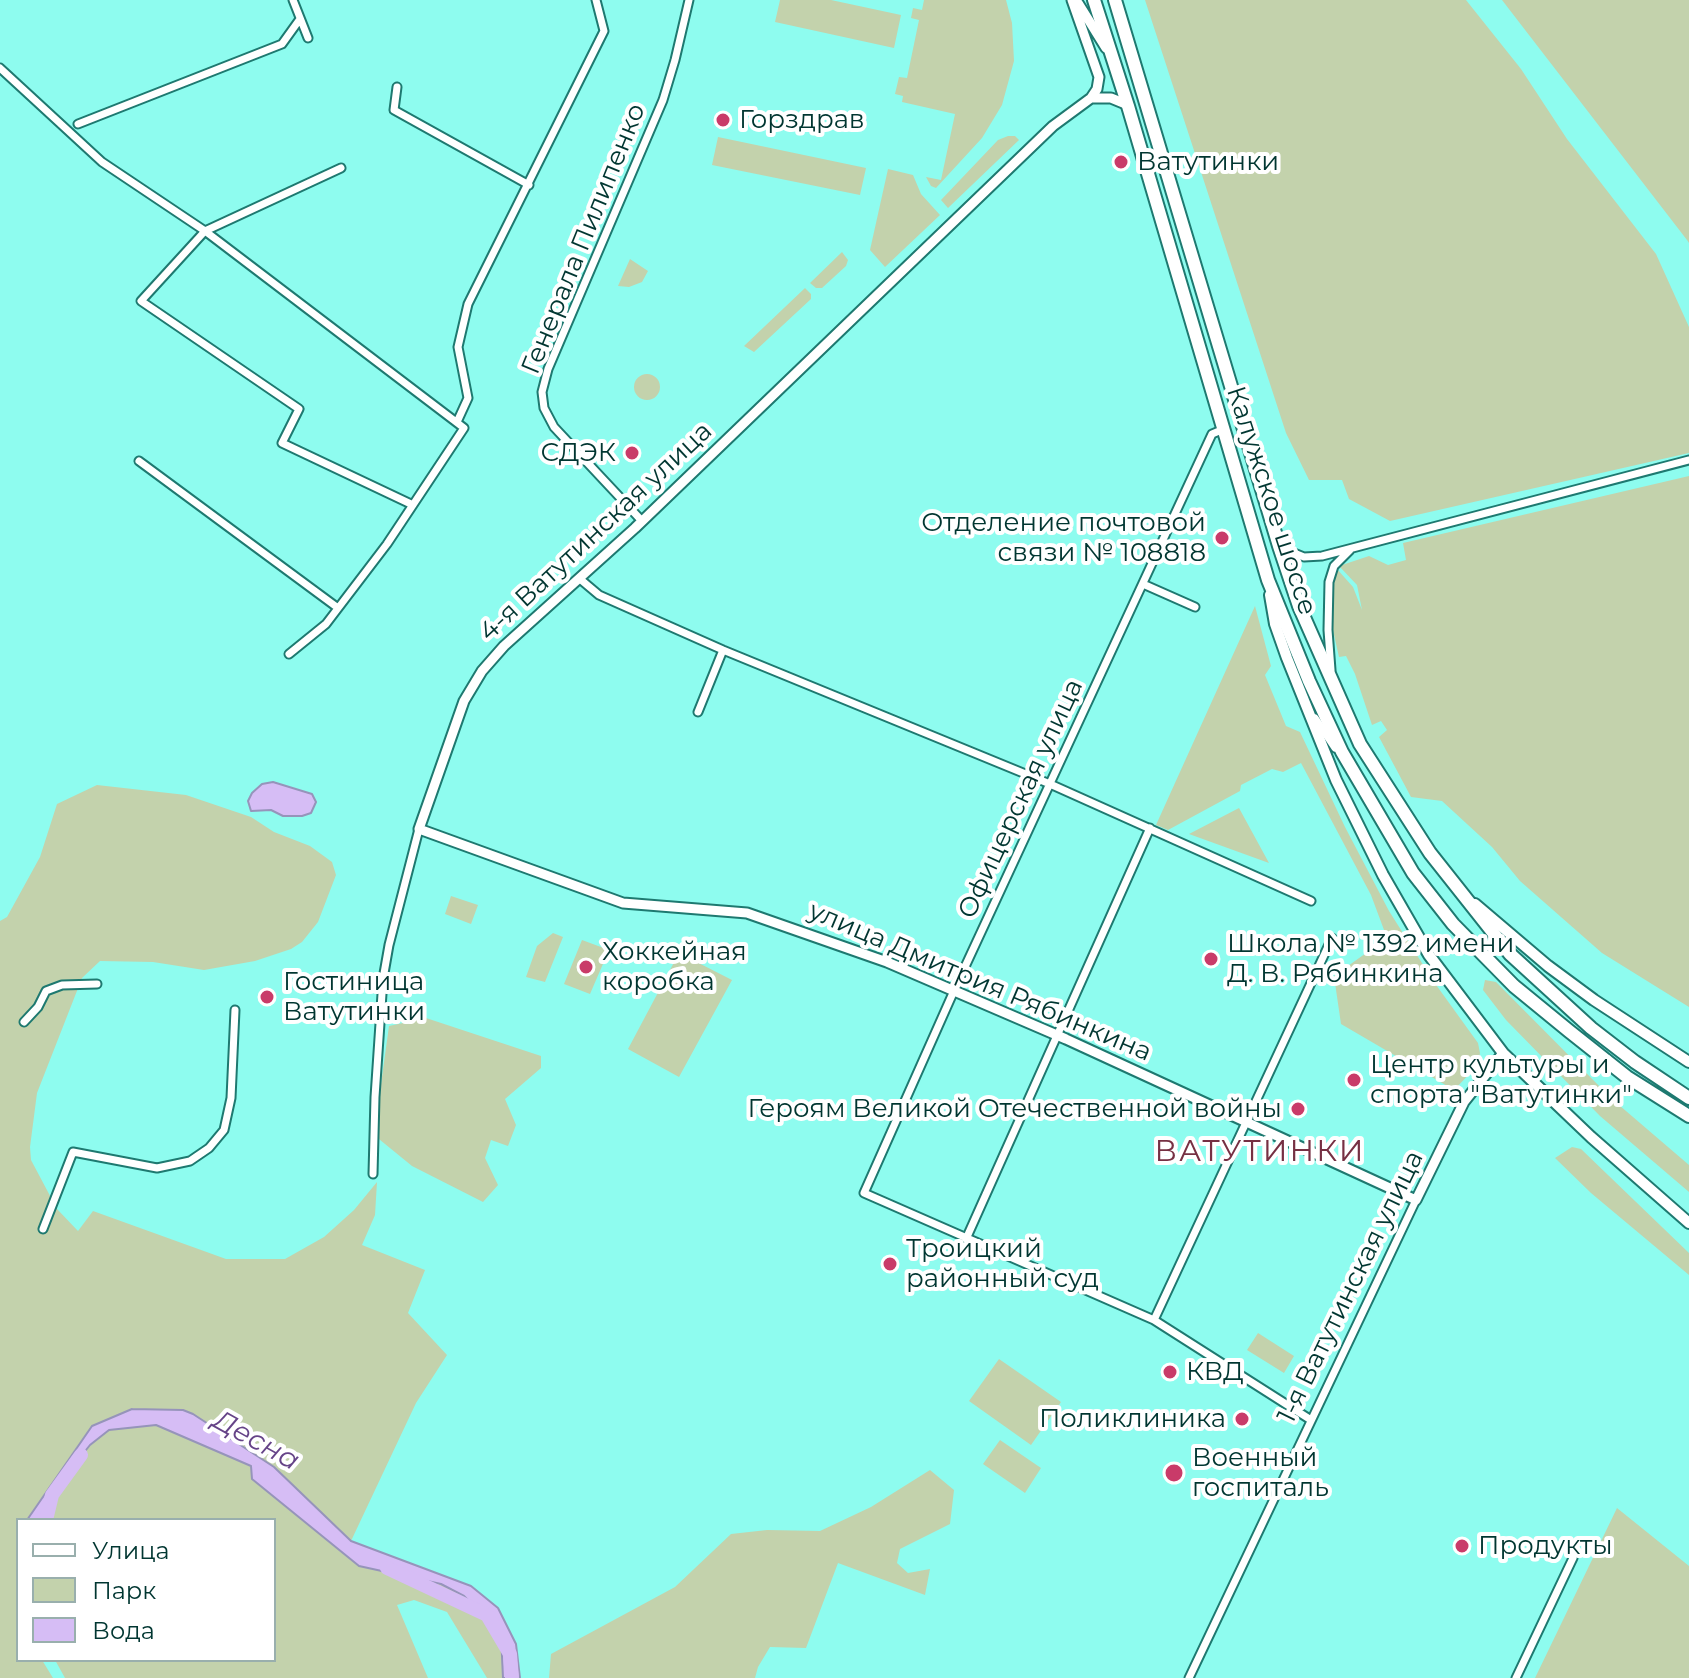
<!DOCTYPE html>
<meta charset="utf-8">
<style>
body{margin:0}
#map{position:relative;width:1689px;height:1678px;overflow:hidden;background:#8efcef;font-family:Montserrat,sans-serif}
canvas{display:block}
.legend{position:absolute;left:16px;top:1518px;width:260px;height:144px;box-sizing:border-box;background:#fff;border:2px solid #99afad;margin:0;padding:10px 14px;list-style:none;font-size:24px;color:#013631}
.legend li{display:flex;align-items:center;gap:16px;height:40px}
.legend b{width:40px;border:2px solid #99afad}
</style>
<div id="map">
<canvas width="1689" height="1678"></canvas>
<ul class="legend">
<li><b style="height:10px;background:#fff"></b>Улица</li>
<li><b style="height:22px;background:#c3d2ac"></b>Парк</li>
<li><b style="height:22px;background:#d6bdf5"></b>Вода</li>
</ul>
</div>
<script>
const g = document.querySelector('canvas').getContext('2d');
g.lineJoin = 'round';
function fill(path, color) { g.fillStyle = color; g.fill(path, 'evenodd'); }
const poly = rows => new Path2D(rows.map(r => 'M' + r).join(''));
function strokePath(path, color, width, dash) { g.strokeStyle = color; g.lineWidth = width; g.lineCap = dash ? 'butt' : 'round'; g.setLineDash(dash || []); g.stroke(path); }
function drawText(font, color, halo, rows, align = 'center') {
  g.font = font + ' Montserrat,sans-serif'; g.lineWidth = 8; g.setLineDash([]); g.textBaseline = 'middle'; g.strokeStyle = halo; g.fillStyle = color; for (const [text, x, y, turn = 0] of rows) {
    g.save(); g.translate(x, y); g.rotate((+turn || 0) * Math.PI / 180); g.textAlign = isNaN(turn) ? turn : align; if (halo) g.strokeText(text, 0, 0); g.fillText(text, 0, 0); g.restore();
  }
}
fill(poly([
 [780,0,831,0,901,15,894,48,775,22],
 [924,0,1006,0,1012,23,1014,61,1002,105,982,138,936,188,931,186,926,177,941,180,955,114,902,102,903,96,895,94,899,77,907,78,919,20,911,18,913,8,922,10],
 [1145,0,1466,0,1521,69,1567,139,1656,254,1689,327,1689,453,1390,521,1349,499,1342,480,1309,480,1286,433],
 [1502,0,1689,0,1689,243,1687,240],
 [1008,136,1015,136,1019,140,948,208,941,200,998,140],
 [718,137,866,168,860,195,712,165],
 [888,169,913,175,921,194,940,215,885,267,870,250],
 [842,252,848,260,846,266,822,288,816,288,810,283],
 [630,259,648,271,642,282,629,287,618,286],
 [805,288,811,294,811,299,754,352,744,346],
 '634 387a13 13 0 1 1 26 0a13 13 0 1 1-26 0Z',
 [1689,476,1689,1007,1602,953,1520,881,1492,847,1442,801,1411,797,1379,737,1387,730,1381,721,1372,725,1355,674,1346,656,1339,657,1328,608,1330,579,1337,569,1353,587,1362,610,1357,585,1339,566,1369,556,1388,565,1406,560,1403,543],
 [1255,606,1271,666,1265,675,1286,726,1300,732,1345,827,1389,911,1434,982,1478,1043,1480,1053,1477,1066,1454,1090,1341,1024,1334,976,1387,938,1371,895,1301,763,1283,772,1272,769,1241,785,1240,791,1168,830,1156,825],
 [97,785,186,795,251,817,274,832,310,846,332,862,336,875,318,922,302,942,291,949,255,961,204,970,153,962,100,961,82,978,37,1093,30,1147,31,1160,57,1209,78,1231,93,1211,226,1259,285,1259,324,1237,354,1210,377,1182,375,1215,362,1245,425,1270,408,1313,447,1355,416,1403,351,1541,274,1467,193,1414,92,1426,27,1520,18,1520,18,1660,42,1660,53,1678,0,1678,0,921,7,917,40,857,57,804],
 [1239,808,1269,863,1189,834],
 [451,896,478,905,471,924,445,914],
 [553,933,563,937,545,982,526,977,537,946],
 [582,940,609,950,590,994,564,984],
 [679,953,732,980,679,1077,628,1049],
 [1485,980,1496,982,1612,1099,1689,1165,1689,1192,1600,1116,1506,1020,1483,990],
 [426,1018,541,1056,541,1068,505,1099,516,1125,508,1146,491,1140,485,1158,498,1185,483,1202,412,1166,374,1135,389,1026],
 [1572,1147,1581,1149,1689,1253,1689,1275,1591,1193,1555,1158],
 [1258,1333,1294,1356,1284,1373,1247,1350],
 [999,1359,1061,1402,1031,1445,969,1401],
 [156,1425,251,1466,359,1566,441,1584,464,1596,501,1634,503,1678,487,1678,447,1612,414,1600,397,1605,428,1678,65,1678,55,1660,274,1660,274,1520,43,1520,55,1489,90,1445,109,1430],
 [1000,1440,1041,1468,1025,1493,983,1464],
 [930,1470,954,1490,950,1524,900,1549,897,1563,908,1573,930,1569,925,1595,838,1563,806,1648,770,1647,758,1667,755,1678,549,1678,551,1654,675,1587,731,1534,767,1530,820,1531,871,1507],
 [1617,1508,1689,1566,1689,1678,1535,1678]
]), '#c3d2ac');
const water = poly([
 [273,782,312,794,316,802,311,813,302,816,283,816,271,810,251,811,248,801,252,793,262,784,273,782],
 [132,1409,183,1410,193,1414,274,1467,351,1541,471,1586,498,1608,516,1644,520,1678,503,1678,501,1634,464,1596,441,1584,359,1566,252,1479,251,1466,156,1425,109,1430,90,1445,55,1489,43,1520,27,1520,92,1426,132,1409]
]);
fill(water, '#d6bdf5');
strokePath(water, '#9694ba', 2);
strokePath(poly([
 [46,1520,52,1495,81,1455],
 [387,1568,487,1615,510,1654,512,1678]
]), '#d6bdf5', 14);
const minor = poly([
 [293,0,308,38],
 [0,68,102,162,205,231,341,168],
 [397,87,394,110,529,185],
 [78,124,282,44,300,19],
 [457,422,468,398,458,347,468,304,604,31,596,0],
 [1224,429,1212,434,957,984,864,1193,1154,1320,1311,1420],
 [139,461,338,608],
 [642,521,554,427,544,408,542,392,548,369,663,100,675,60,689,0],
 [1282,548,1304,557,1322,556,1689,460],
 [580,579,599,595,723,650,1050,784,1311,901],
 [1143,584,1195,607],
 [289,654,326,624,387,544,464,428,205,231,141,301,299,409,282,443,413,505],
 [1331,670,1328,630,1329,582,1334,566,1350,550],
 [698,712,723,650],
 [1315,718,1335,748],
 [24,1022,38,1007,46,991,62,985,97,984],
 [373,1174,375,1097,383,979,389,945,419,829],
 [43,1229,73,1152,157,1168,190,1161,209,1148,224,1130,231,1098,235,1010],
 [966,1239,1150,828],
 [1154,1320,1332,938],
 [1189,1678,1416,1200],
 [1516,1678,1573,1558]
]);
const tertiary = poly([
 [1072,0,1099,77,1097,89,1091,98],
 [1078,3,1106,48],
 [1128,105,1111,98,1091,98,1053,126,635,528,504,646,482,671,464,701,419,829,623,903,747,913,887,962,1066,1039,1416,1200,1464,1102,1503,1053]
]);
const secondary = poly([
 [1270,595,1275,624,1287,658,1336,780,1383,875,1429,955,1503,1053,1591,1137,1689,1223],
 [1475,904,1548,966,1594,1000,1689,1062]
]);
const trunk = poly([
 [1094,0,1128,106,1268,580,1309,681,1342,752,1413,873,1453,924,1514,986,1569,1031,1627,1077,1689,1116],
 [1115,0,1279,546,1299,606,1360,744,1430,853,1510,954,1591,1028,1635,1062,1689,1098]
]);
strokePath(minor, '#1e7970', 11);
strokePath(tertiary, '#1e7970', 13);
strokePath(secondary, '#1e7970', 14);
strokePath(trunk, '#1e7970', 16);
strokePath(minor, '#fff', 7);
strokePath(tertiary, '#fff', 9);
strokePath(secondary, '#fff', 10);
strokePath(trunk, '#fff', 12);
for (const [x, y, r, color] of [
 [723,120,8,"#c93b69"],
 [1121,162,8,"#c93b69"],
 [632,453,8,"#c93b69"],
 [1222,538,8,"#c93b69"],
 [1211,959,8,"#c93b69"],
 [586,967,8,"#c93b69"],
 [267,997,8,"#c93b69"],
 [1354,1080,8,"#c93b69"],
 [1298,1109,8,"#c93b69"],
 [890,1264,8,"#c93b69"],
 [1170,1372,8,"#c93b69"],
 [1242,1419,8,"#c93b69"],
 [1174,1473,10,"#c93b69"],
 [1462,1546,8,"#c93b69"]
]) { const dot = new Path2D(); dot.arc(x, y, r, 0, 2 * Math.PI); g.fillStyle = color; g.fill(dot); strokePath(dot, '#fff', 3); }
drawText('26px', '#013631', '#fff', [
 ["Горздрав",739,120],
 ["Ватутинки",1137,162],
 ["СДЭК",616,453,"right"],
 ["Отделение почтовой",1206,523,"right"],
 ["связи № 108818",1206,553,"right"],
 ["Школа № 1392 имени",1227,944],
 ["Д. В. Рябинкина",1227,974],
 ["Хоккейная",602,952],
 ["коробка",602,982],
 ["Гостиница",283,982],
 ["Ватутинки",283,1012],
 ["Центр культуры и",1370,1065],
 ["спорта \"Ватутинки\"",1370,1095],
 ["Героям Великой Отечественной войны",1282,1109,"right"],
 ["Троицкий",906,1249],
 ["районный суд",906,1279],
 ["КВД",1186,1372],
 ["Поликлиника",1226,1419,"right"],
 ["Военный",1192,1458],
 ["госпиталь",1192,1488],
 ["Продукты",1478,1546]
], 'left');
drawText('26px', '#013631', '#fff', [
 ["Генерала Пилипенко",584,239,-68],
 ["Калужское шоссе",1271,501,72],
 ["4-я Ватутинская улица",596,532,-43],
 ["Офицерская улица",1021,799,-65],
 ["улица Дмитрия Рябинкина",980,982,23],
 ["1-я Ватутинская улица",1351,1287,-64]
]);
drawText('italic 28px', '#648', '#fff', [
 ["Десна",256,1441,29]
]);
g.letterSpacing = '2px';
drawText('30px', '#763043', '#fff', [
 ["ВАТУТИНКИ",1260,1152]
]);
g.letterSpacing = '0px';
</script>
